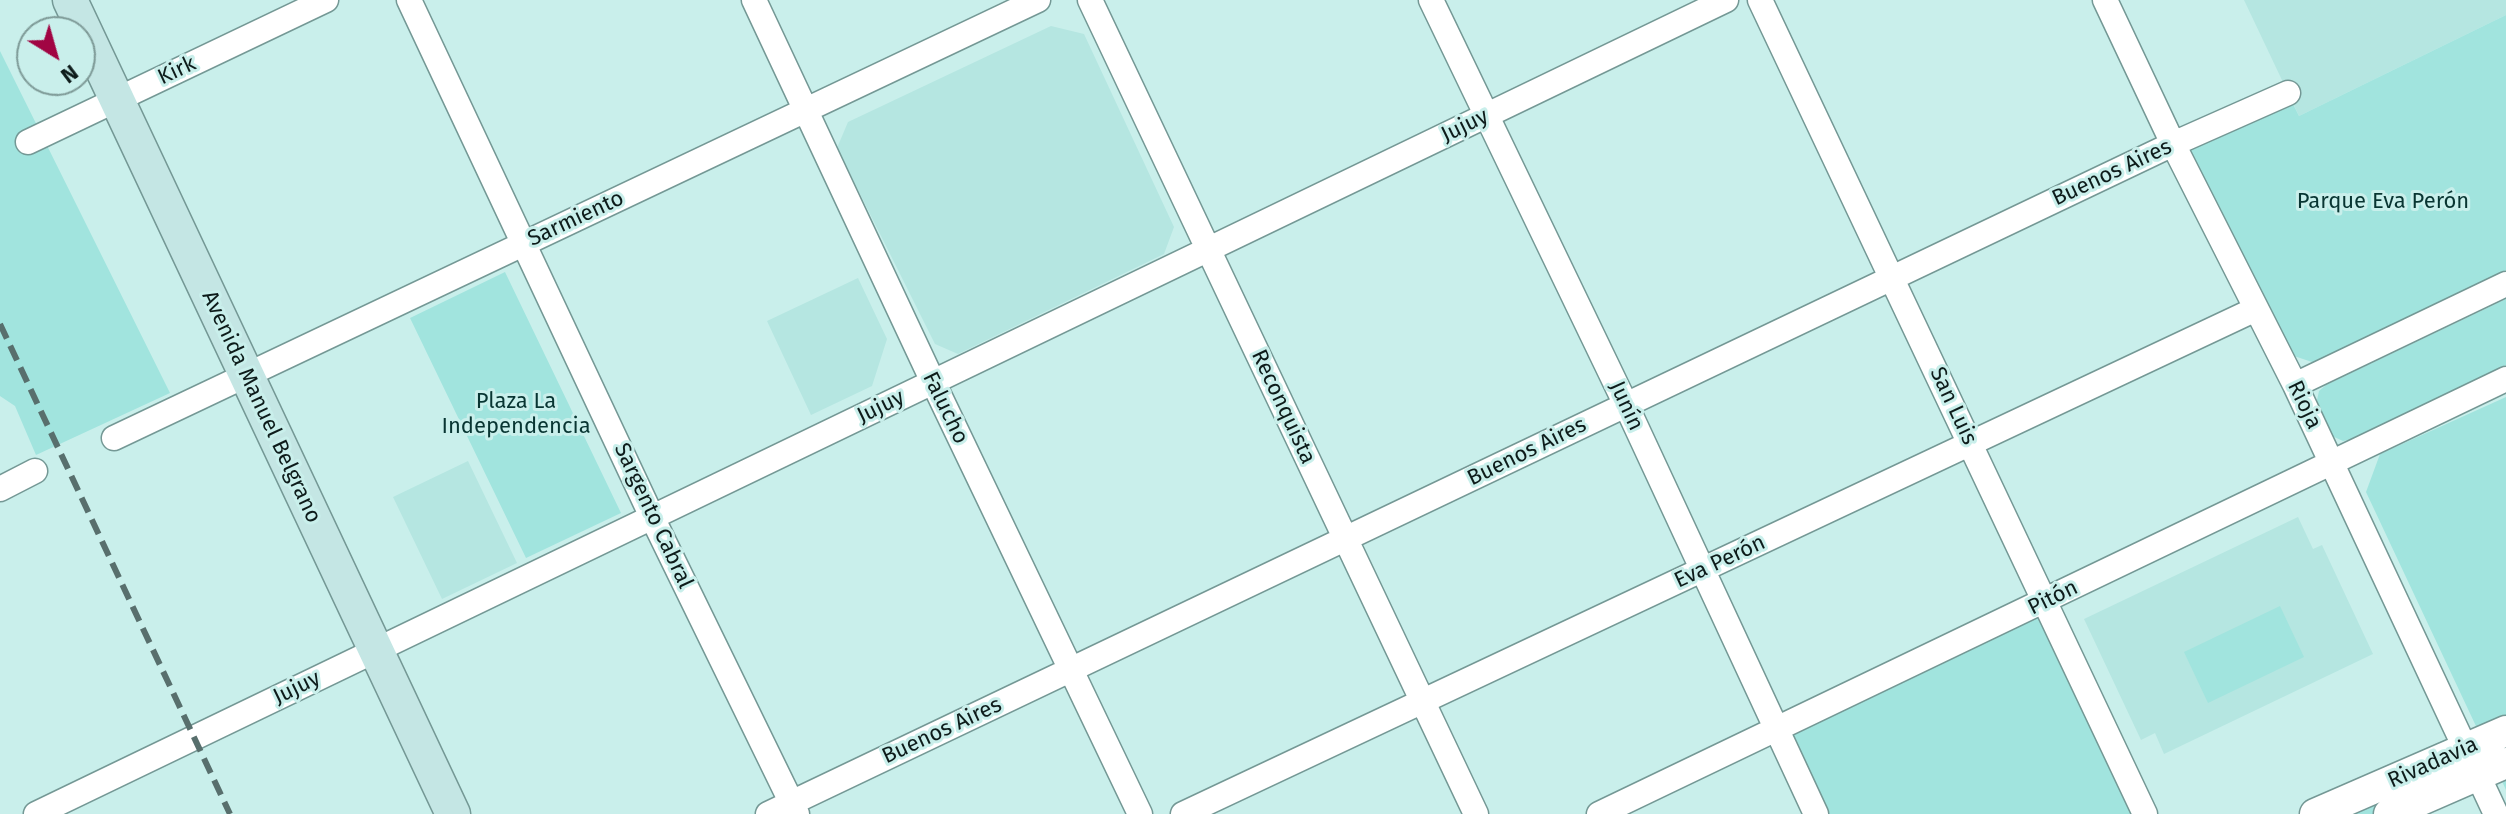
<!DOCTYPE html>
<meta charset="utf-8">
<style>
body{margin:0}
#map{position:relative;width:2506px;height:814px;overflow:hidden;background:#c9efeb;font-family:"Fira Sans",sans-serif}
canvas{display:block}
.north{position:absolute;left:16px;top:16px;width:80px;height:80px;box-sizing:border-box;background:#c9efeb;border:2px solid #7e9a97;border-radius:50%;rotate:143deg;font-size:22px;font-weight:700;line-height:32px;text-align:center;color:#0d1b1a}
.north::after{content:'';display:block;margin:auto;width:28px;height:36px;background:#a10543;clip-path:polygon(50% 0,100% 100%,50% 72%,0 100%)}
</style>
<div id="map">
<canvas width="2506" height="814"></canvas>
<div class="north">N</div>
</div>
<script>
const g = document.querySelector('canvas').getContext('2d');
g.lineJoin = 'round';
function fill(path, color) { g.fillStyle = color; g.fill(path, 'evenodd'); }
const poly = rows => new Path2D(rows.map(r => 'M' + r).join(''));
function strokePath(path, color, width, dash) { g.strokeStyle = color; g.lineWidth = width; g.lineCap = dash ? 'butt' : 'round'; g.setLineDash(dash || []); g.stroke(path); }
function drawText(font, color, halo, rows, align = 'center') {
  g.font = font + ' "Fira Sans",sans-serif'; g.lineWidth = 6; g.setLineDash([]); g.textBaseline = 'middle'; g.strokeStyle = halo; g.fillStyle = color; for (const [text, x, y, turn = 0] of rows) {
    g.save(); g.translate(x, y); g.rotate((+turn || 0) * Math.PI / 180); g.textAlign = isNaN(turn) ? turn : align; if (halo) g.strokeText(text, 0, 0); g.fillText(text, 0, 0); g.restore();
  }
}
fill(poly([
 [2244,0,2506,0,2506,15,2299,116],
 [1051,26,1084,34,1174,227,1164,254,958,354,935,344,837,148,848,122],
 [858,278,887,339,872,386,811,415,767,321],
 [468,461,517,563,442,599,393,497],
 [2298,517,2313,549,2322,545,2373,654,2164,754,2155,733,2141,740,2084,619]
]), '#b5e6e1');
fill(poly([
 [2506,15,2506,270,2315,363,2294,356,2190,149,2292,102,2299,116],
 [0,51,170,393,36,455,15,406,0,396],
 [505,272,621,513,526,558,410,318],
 [2506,299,2506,365,2352,439,2343,441,2332,436,2316,405,2319,391,2326,385],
 [2506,397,2506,790,2496,768,2389,814,2315,814,2483,741,2366,492,2380,454],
 [2045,602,2145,814,1816,814,1777,730],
 [2280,606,2304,657,2208,703,2184,652]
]), '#a1e4de');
const minor = poly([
 [409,0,652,517,797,814],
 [754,0,933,382,1140,814],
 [1090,0,1476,814],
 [1431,0,1626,405,1816,814],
 [1760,0,2145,814],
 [2105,0,2173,144,2295,385,2496,814],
 [28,142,326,0],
 [2295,385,2506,284],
 [114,438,1038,0],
 [0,489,35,471],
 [36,814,1726,0],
 [768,814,2173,144,2288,93],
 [1183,814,2256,309],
 [1599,814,2506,379]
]);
const tertiary = poly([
 [2315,814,2506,731],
 [2389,814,2506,763]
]);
const secondary = poly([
 [70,0,453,814]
]);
strokePath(minor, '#749895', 27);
strokePath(tertiary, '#749895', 33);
strokePath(secondary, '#749895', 37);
strokePath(minor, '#fff', 24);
strokePath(tertiary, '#fff', 30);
strokePath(secondary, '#c4e6e4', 34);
strokePath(poly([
 [0,324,230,814]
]), '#586f6d', 6, [16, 8]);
drawText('22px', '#0d1b1a', '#c9efeb', [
 ["Kirk",177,71,-25],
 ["Jujuy",1465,126,-26],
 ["Buenos Aires",2112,173,-25],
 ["Sarmiento",576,219,-25],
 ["Rioja",2304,405,64],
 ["Junín",1626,406,65],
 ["San Luis",1953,406,65],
 ["Avenida Manuel Belgrano",261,407,65],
 ["Jujuy",881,407,-26],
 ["Reconquista",1283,407,65],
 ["Falucho",945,408,64],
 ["Buenos Aires",1527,452,-26],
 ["Sargento Cabral",653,516,65],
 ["Eva Perón",1720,562,-25],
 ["Pitón",2053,598,-26],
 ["Jujuy",297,688,-26],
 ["Buenos Aires",942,731,-25],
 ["Rivadavia",2433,763,-24]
]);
drawText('22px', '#083532', '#c9efeb', [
 ["Parque Eva Perón",2383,202],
 ["Plaza La",516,402],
 ["Independencia",516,427]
]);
</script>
